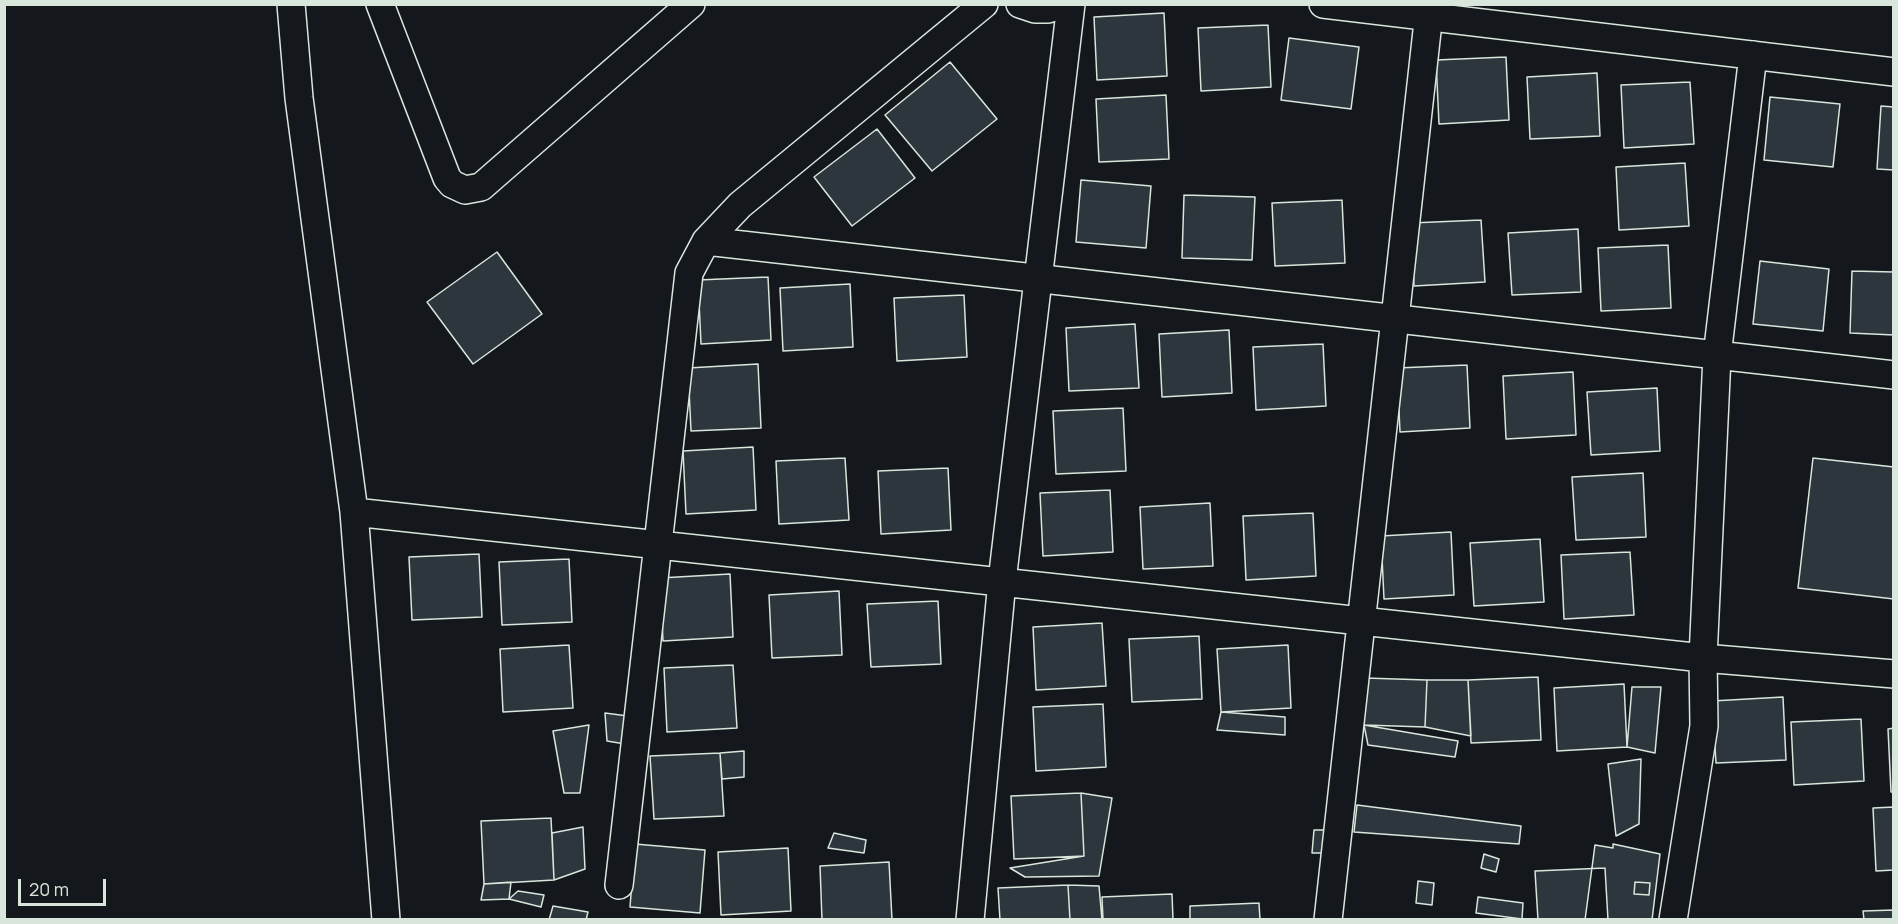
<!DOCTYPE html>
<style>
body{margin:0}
#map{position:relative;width:1898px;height:924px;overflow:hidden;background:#14181c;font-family:Manrope,sans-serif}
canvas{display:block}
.frame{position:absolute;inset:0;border:6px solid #d8e6dc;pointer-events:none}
.scale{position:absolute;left:18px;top:879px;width:88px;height:27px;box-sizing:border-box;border:3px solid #d8e6dc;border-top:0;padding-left:8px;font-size:18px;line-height:21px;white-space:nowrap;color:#d8e6dc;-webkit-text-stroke:4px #14181c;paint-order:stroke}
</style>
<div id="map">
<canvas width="1898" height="924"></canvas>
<div class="frame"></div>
<div class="scale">20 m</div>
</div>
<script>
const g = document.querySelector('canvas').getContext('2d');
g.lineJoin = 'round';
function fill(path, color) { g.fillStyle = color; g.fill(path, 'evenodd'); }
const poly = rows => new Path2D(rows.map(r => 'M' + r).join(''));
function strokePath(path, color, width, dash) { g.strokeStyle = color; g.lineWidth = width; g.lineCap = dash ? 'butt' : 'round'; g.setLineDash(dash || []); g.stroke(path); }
const building = poly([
 [1164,13,1167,76,1097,80,1094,17,1164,13],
 [1268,25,1271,87,1201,91,1198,28,1268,25],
 [1289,38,1359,47,1351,109,1281,100,1289,38],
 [1506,57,1509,120,1439,124,1436,60,1506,57],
 [950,62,997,119,932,171,885,115,950,62],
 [1597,73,1600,136,1530,139,1527,77,1597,73],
 [1690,82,1694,144,1624,148,1621,85,1690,82],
 [1166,95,1169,159,1099,162,1096,99,1166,95],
 [1770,97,1840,104,1833,167,1764,160,1770,97],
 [1881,106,1894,107,1894,170,1877,169,1881,106],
 [877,129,915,178,852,226,814,177,877,129],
 [1685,163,1689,226,1619,230,1616,167,1685,163],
 [1081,180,1151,186,1146,248,1076,242,1081,180],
 [1184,195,1255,197,1252,260,1182,258,1184,195],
 [1342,200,1345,263,1275,266,1272,203,1342,200],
 [1481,220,1485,282,1414,286,1411,223,1481,220],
 [1578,229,1581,292,1512,295,1508,233,1578,229],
 [1668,245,1671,308,1601,311,1598,248,1668,245],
 [497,252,542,314,473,364,427,302,497,252],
 [1760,261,1829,269,1823,331,1753,324,1760,261],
 [1852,271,1894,272,1894,335,1850,333,1852,271],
 [768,277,771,340,701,344,698,280,768,277],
 [850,284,853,347,783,351,780,288,850,284],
 [964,295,967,357,897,361,894,298,964,295],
 [1135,324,1139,388,1069,391,1066,328,1135,324],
 [1229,330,1232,393,1162,397,1159,334,1229,330],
 [1323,344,1326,406,1256,410,1253,347,1323,344],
 [758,364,761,428,691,431,688,368,758,364],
 [1467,365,1470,428,1400,432,1397,368,1467,365],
 [1573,372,1576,435,1506,439,1503,376,1573,372],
 [1657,388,1660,451,1591,455,1587,392,1657,388],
 [1123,408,1126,471,1056,474,1053,411,1123,408],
 [753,447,756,510,686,514,683,451,753,447],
 [845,458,849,520,779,524,776,461,845,458],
 [1813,458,1894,467,1894,599,1798,588,1813,458],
 [948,468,951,530,881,534,878,471,948,468],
 [1643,473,1646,537,1576,540,1572,477,1643,473],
 [1110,490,1113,552,1043,556,1040,493,1110,490],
 [1210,503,1213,566,1143,569,1140,507,1210,503],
 [1313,513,1316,576,1246,580,1243,516,1313,513],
 [1451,532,1454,595,1384,599,1381,536,1451,532],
 [1540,539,1544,602,1474,606,1470,543,1540,539],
 [1630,552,1634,615,1564,619,1561,555,1630,552],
 [479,554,482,617,412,620,409,557,479,554],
 [569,559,572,622,502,625,499,562,569,559],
 [730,574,733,637,663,641,660,578,730,574],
 [839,591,842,655,772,658,769,595,839,591],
 [938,601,941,664,871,667,867,604,938,601],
 [1102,623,1106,686,1036,690,1033,627,1102,623],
 [1199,636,1202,699,1132,702,1129,639,1199,636],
 [569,645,573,708,503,712,500,649,569,645],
 [1288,645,1291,708,1221,712,1217,649,1288,645],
 [733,665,737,728,667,732,664,668,733,665],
 [1538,677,1541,740,1471,743,1468,680,1538,677],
 [1365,678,1427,680,1425,727,1364,725,1365,678],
 [1427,680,1468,680,1471,736,1425,727,1427,680],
 [1624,684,1627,747,1557,751,1554,688,1624,684],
 [1632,687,1661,687,1655,753,1627,747,1632,687],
 [1783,697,1786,760,1716,763,1712,701,1783,697],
 [1103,704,1106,767,1036,771,1033,707,1103,704],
 [1221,712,1285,717,1285,735,1217,730,1221,712],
 [605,713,628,716,625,744,607,741,605,713],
 [1861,719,1864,781,1794,785,1791,722,1861,719],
 [589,725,580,793,564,793,553,731,589,725],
 [1364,725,1458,741,1455,757,1368,745,1364,725],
 [1894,728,1894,792,1891,792,1888,729,1894,728],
 [744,751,744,777,722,779,720,753,744,751],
 [720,753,724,816,654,819,650,756,720,753],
 [1641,759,1639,824,1616,836,1608,764,1641,759],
 [1081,793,1084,856,1014,859,1011,796,1081,793],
 [1081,793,1112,798,1099,876,1025,877,1010,868,1084,856,1081,793],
 [1357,805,1521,826,1519,844,1354,832,1357,805],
 [1894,807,1894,870,1876,871,1873,808,1894,807],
 [551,818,554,880,484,884,481,821,551,818],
 [583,827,585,869,554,880,552,833,583,827],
 [1314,830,1326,830,1325,853,1312,853,1314,830],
 [834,833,866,840,864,853,828,848,834,833],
 [635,844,705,850,700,913,630,907,635,844],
 [1613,844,1660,854,1652,920,1585,920,1595,845,1613,848,1613,844],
 [1635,882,1650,883,1649,895,1634,894,1635,882],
 [788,848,791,911,721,915,718,852,788,848],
 [1484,854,1499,859,1496,872,1481,868,1484,854],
 [889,862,892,920,822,920,820,866,889,862],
 [1605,868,1608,920,1538,920,1535,871,1605,868],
 [1418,881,1434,883,1432,905,1416,903,1418,881],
 [511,882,509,899,481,900,484,884,511,882],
 [1635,882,1650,883,1649,895,1634,894,1635,882],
 [1068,885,1070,920,1000,920,998,888,1068,885],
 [1068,885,1099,886,1102,920,1070,920,1068,885],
 [518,891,544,895,541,907,509,899,518,891],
 [1172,894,1173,920,1103,920,1102,897,1172,894],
 [1478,897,1523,903,1522,919,1476,913,1478,897],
 [1259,903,1260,920,1190,920,1190,906,1259,903],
 [553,906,588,912,586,920,549,920,553,906],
 [1894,910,1894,920,1864,920,1863,911,1894,910]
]);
fill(building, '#2c363c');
strokePath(building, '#d8e6dc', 1.5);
const minor = poly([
 [291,4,299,98,354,512,386,920],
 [380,4,447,178,452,184,465,190,481,187,691,4],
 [1020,4,1035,9,1048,9,1063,4],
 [1323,4,1894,72],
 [706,241,1894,375],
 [354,512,1703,658,1894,674],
 [619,885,689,273,706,241,740,205,984,4],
 [970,920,1002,581,1071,4],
 [1328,920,1430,4],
 [1673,920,1704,726,1703,658,1717,356,1753,55]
]);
strokePath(minor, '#d8e6dc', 30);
strokePath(minor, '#14181c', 27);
</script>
